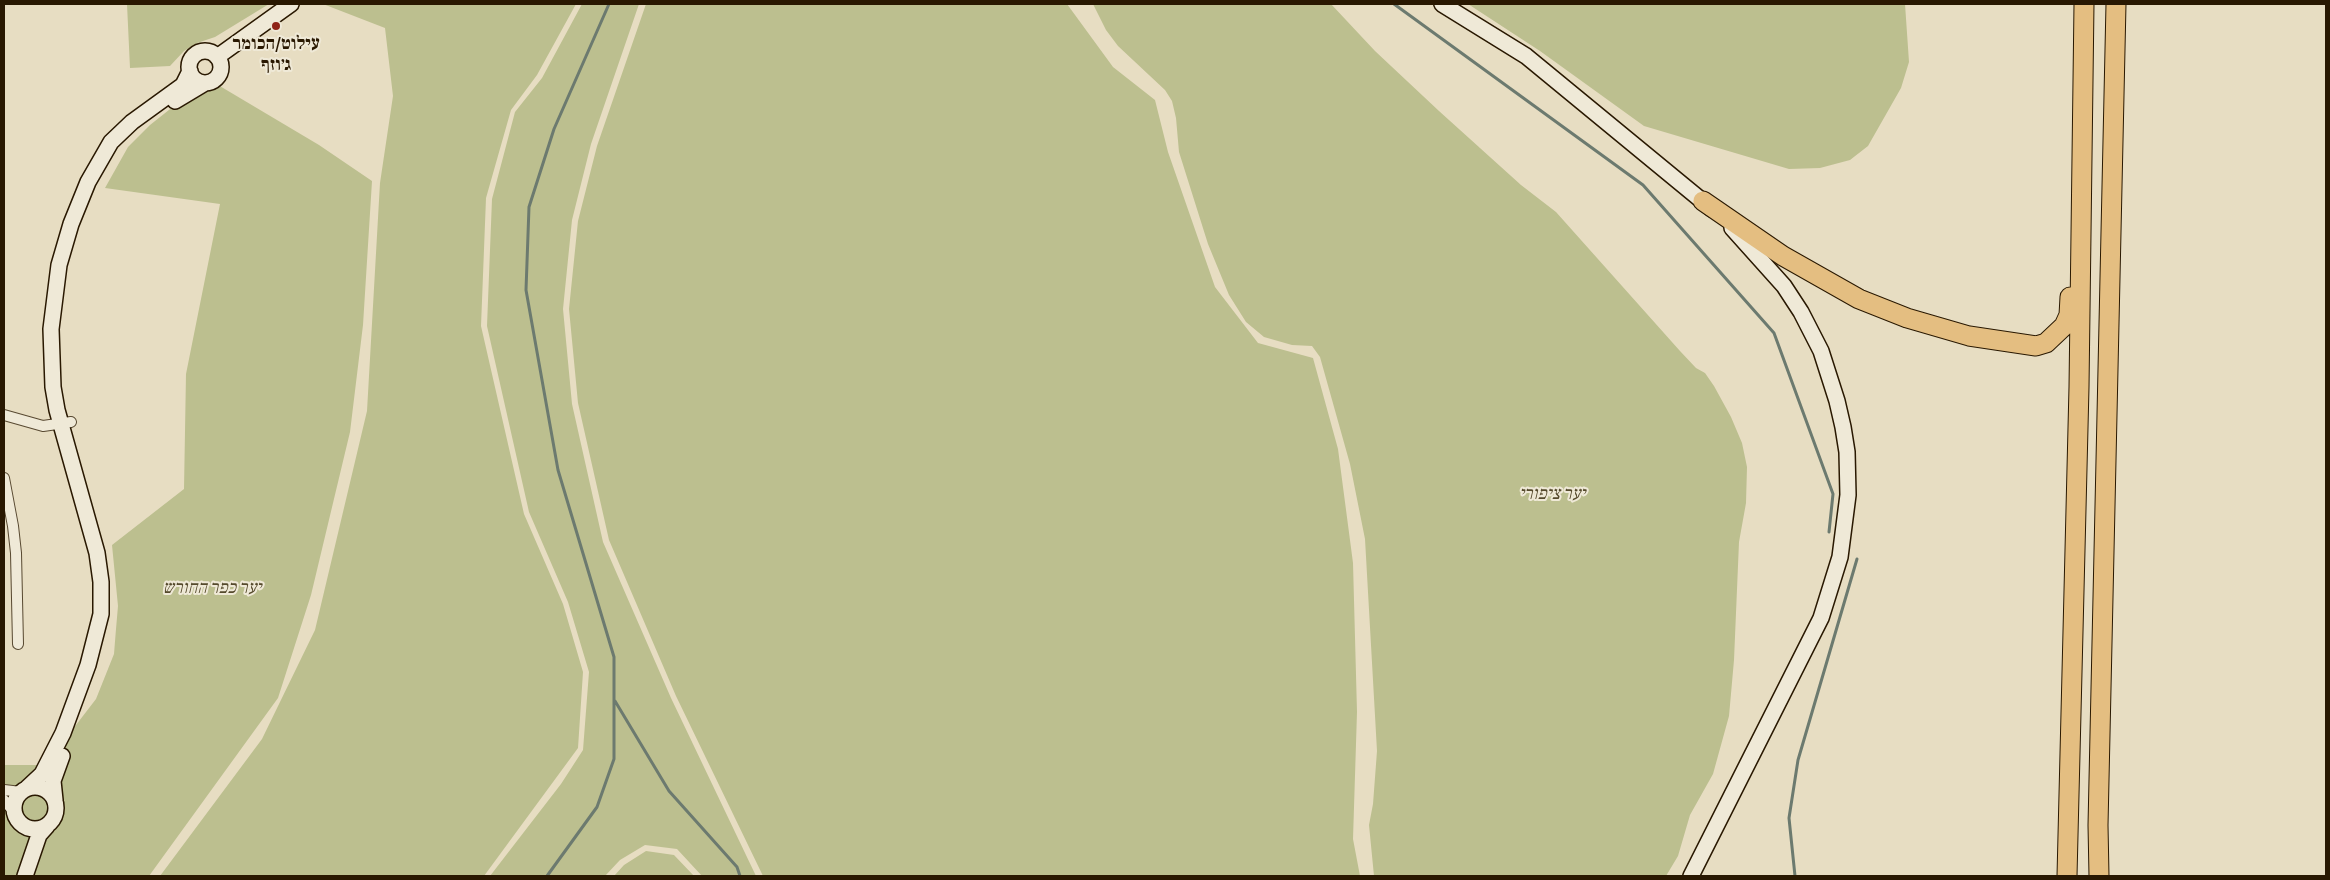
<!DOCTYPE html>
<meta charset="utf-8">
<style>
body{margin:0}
#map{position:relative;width:2330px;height:880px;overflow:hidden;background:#e7ddc2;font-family:Alegreya,serif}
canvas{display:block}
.frame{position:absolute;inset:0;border:5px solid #291801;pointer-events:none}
</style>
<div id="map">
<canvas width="2330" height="880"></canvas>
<div class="frame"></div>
</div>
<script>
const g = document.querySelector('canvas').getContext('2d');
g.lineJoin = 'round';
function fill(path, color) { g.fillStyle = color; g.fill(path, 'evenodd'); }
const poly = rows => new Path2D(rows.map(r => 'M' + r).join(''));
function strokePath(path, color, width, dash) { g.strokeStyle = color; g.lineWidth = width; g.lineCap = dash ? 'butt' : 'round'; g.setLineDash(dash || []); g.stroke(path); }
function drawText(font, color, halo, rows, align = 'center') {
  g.font = font + ' Alegreya,"Frank Ruhl Libre",serif'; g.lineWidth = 4; g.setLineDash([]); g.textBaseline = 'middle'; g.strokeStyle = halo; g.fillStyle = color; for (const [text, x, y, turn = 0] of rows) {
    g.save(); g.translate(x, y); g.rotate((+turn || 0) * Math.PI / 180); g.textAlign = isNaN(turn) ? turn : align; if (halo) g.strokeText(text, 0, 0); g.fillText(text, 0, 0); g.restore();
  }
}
fill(poly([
 [127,4,269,4,215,37,197,43,184,51,170,66,130,68],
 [323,4,576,4,537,75,511,110,486,198,481,326,524,514,563,604,583,672,578,748,484,876,160,876,262,739,315,630,367,411,380,183,393,96,385,28],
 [582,4,639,4,591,144,572,220,563,309,572,404,603,542,671,698,756,876,702,876,677,849,645,845,620,860,605,876,490,876,561,784,583,750,589,672,568,602,529,512,487,326,492,199,515,112,542,78],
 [646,4,1067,4,1113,67,1155,100,1168,152,1215,287,1258,343,1313,358,1338,449,1353,563,1357,712,1353,839,1360,876,763,876,676,696,609,540,578,403,569,309,578,221,597,146],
 [1093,4,1331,4,1375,51,1439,111,1521,185,1556,212,1680,351,1696,368,1705,373,1714,386,1731,417,1742,443,1747,467,1746,503,1739,542,1734,660,1729,716,1713,774,1690,815,1678,856,1666,876,1374,876,1369,825,1373,804,1377,751,1365,539,1350,464,1320,357,1312,346,1292,345,1264,337,1246,322,1229,295,1208,244,1179,152,1176,118,1172,101,1165,90,1118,46,1106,30],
 [1468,4,1905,4,1909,62,1901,88,1868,146,1850,160,1820,168,1789,169,1644,126,1540,51],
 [208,79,319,145,372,181,363,325,350,432,311,595,278,698,149,876,4,876,4,765,43,765,47,757,76,725,96,699,114,654,116,629,118,606,112,545,184,489,186,374,220,204,105,188,128,147,150,125],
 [646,851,674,855,694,876,614,876,624,865]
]), '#bcbf8f');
strokePath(poly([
 [1394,4,1643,185,1774,333,1833,494,1829,532],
 [615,701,669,791,737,867,740,876],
 [547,876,597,807,614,759,614,657,558,470,526,290,529,207,554,129,609,4],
 [1795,876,1789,818,1798,760,1857,559]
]), '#6c7a6f', 3);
const street = poly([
 [4,415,43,426,71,422],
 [4,478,13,526,16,553,18,644],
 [4,790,21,792],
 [4,800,14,812]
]);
const secondary = poly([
 [1442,4,1526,56,1712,209],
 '189 67a16 16 0 1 1 32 0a16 16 0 1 1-32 0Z',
 [217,57,291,4],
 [175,101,205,83],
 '14 808a21 21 0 1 1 42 0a21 21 0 1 1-42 0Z',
 [27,788,42,774,63,733,88,665,101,614,101,582,97,553,57,410,53,387,51,329,59,265,71,224,88,182,111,142,132,122,183,85,190,71],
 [55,800,53,781,62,756],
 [25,876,39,835,47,826],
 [1691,876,1821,618,1840,557,1848,495,1847,452,1843,427,1837,401,1821,351,1801,312,1784,286,1732,228]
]);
const highway = poly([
 [1703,201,1783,256,1859,299,1907,318,1969,336,2036,346,2046,343,2064,326,2069,315,2070,297],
 [2067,876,2079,387,2084,4],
 [2099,876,2098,825,2116,4]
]);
strokePath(street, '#584931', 12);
strokePath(secondary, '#291801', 18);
strokePath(highway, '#291801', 21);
strokePath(street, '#efe9d7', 10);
strokePath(secondary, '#efe9d7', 15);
strokePath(highway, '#e4be81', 19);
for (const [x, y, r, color] of [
 [276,26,5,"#8f2418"]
]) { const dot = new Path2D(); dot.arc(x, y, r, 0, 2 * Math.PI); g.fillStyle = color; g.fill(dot); strokePath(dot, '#efe9d7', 2); }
drawText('bold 18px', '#291801', '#efe9d7', [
 ["עילוט/הכומר",276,45],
 ["ג׳וזף",276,66]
]);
drawText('italic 18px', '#554a2c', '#efe9d7', [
 ["יער ציפורי",1552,495],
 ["יער כפר החורש",212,589]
]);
</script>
